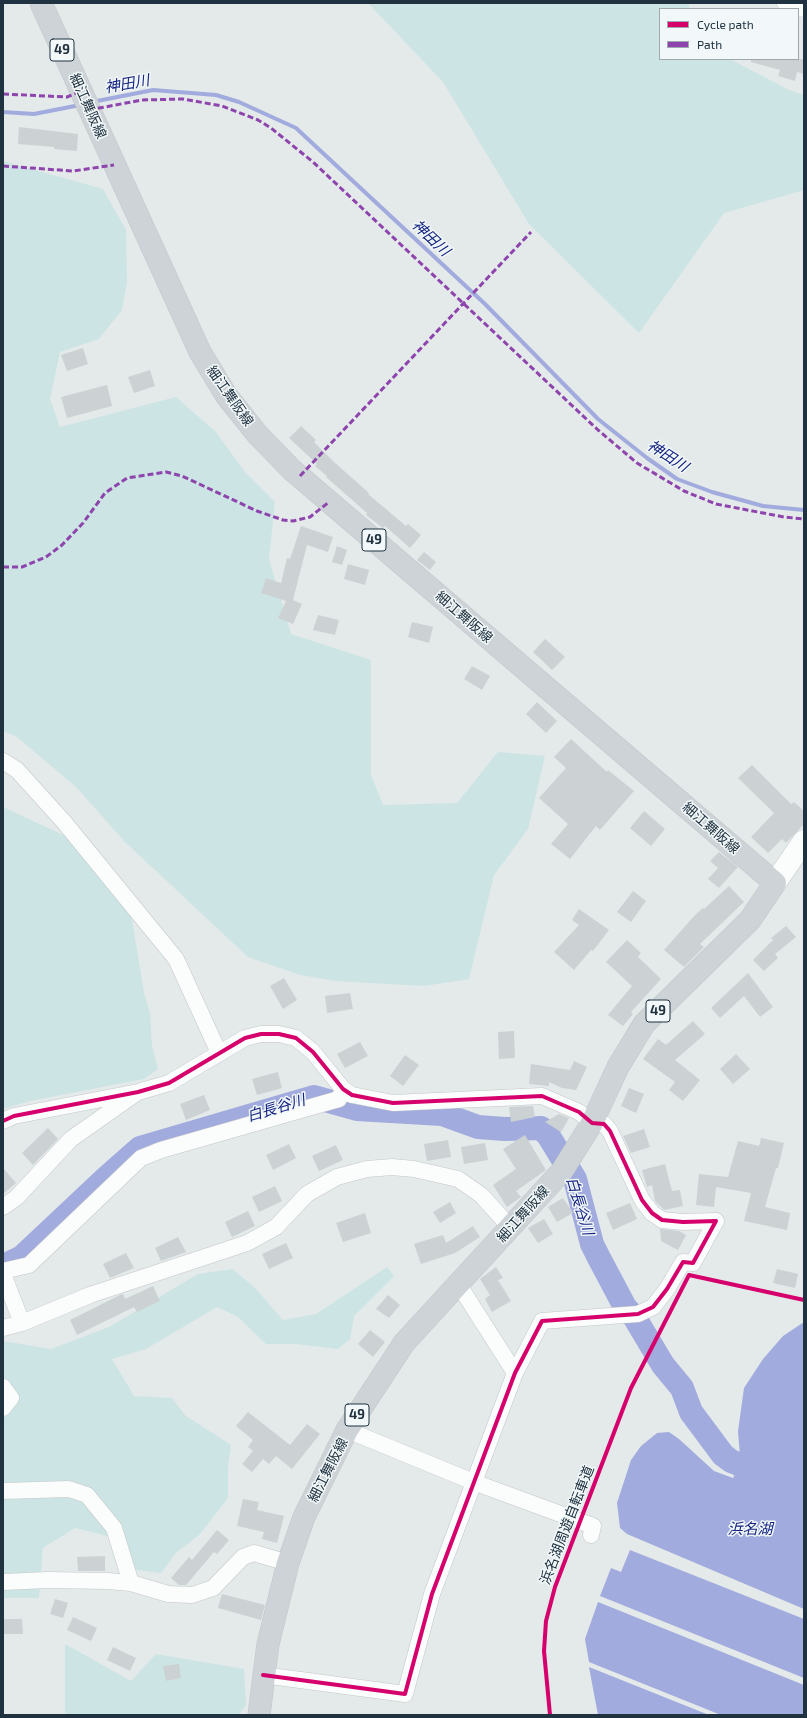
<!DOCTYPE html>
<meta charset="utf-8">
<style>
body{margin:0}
#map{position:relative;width:807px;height:1718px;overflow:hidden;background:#e4e9ea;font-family:"Exo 2",sans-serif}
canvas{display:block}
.frame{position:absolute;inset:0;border:4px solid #203240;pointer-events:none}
.legend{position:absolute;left:659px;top:8px;width:140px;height:52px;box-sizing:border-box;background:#f2f8f9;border:1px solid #9ea9af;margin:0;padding:5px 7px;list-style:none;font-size:12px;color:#203240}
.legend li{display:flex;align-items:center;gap:8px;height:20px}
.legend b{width:20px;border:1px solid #9ea9af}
</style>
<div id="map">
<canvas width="807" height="1718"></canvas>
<div class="frame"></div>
<ul class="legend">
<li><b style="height:5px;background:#d6006c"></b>Cycle path</li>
<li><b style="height:5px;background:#8e44ad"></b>Path</li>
</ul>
</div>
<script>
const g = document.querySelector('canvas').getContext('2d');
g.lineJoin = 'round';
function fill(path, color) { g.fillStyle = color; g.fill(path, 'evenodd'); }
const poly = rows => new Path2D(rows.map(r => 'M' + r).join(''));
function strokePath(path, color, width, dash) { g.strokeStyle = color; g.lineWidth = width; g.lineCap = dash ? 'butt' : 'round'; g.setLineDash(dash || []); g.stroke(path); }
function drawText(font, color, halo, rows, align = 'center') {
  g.font = font + ' "Exo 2","Noto Sans JP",sans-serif'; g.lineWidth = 3; g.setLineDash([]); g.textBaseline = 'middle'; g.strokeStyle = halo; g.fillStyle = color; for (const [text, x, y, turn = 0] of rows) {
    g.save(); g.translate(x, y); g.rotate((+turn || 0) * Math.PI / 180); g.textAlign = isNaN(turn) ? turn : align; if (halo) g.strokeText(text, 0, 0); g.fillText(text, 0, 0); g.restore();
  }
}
fill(poly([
 [368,3,688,3,690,9,660,9,660,59,730,59,789,90,804,95,804,190,724,213,639,333,529,224,443,82],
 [3,161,103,189,126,230,127,282,122,310,99,339,60,352,50,399,60,427,176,397,216,432,245,472,275,502,269,559,291,634,371,660,371,775,383,805,457,803,498,752,545,756,528,829,494,875,469,979,424,986,336,981,300,975,248,957,125,842,76,787,17,737,3,731],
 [3,807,74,840,130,907,144,993,150,1013,152,1045,158,1069,144,1079,30,1101,3,1109],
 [387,1267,394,1276,354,1316,350,1339,338,1349,296,1344,266,1344,238,1317,217,1307,146,1349,112,1359,134,1396,172,1398,186,1416,231,1445,228,1466,228,1498,200,1534,176,1553,161,1573,122,1568,111,1537,75,1528,43,1548,39,1598,3,1598,3,1341,51,1349,109,1327,198,1274,233,1269,256,1289,283,1320,316,1314],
 [65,1644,131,1681,156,1654,244,1669,246,1705,239,1715,65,1715]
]), '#cce5e4');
fill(poly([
 [804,1322,804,1609,627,1534,620,1528,617,1503,631,1460,641,1446,657,1433,669,1432,679,1439,714,1471,733,1478,738,1469,729,1464,732,1458,740,1456,738,1431,744,1388,763,1359,783,1336],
 [630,1550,804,1619,804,1678,600,1596,611,1568,621,1572],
 [598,1602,804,1685,804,1715,721,1715,589,1662,585,1639],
 [589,1667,709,1715,598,1715]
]), '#a1abdd');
strokePath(poly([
 [92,102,153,90,216,95,239,102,296,128,485,304,598,419,647,458,677,479,712,492,763,506,804,510],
 [3,112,34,114,80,105]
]), '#a1abdd', 4);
strokePath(poly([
 [3,1266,22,1257,106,1178,140,1148,314,1097,357,1109,442,1114,478,1127,505,1129,541,1128,548,1135,575,1179,592,1244,599,1258,625,1307,635,1318,663,1365,682,1388,691,1412,723,1455,731,1461,804,1491]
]), '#a1abdd', 24);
fill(poly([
 [751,59,804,59,804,74,797,72,795,81,778,76,780,70,751,62],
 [19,127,78,134,77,151,54,149,54,147,18,144],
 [83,348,88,364,67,371,61,355],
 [150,370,155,386,134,393,128,377],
 [107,385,112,406,67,418,61,397],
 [301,426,316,440,314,442,334,462,369,493,368,494,406,526,408,524,421,535,410,548,385,526,383,528,366,515,367,513,326,477,327,476,315,466,317,464,289,438],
 [301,526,333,537,328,552,307,545,293,600,302,604,293,624,278,618,286,601,261,593,266,578,281,583,287,558,290,559],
 [337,546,347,550,342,565,332,562],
 [424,552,436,562,430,570,417,560],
 [348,564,369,570,365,585,344,579],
 [318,615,339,620,335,635,313,630],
 [412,622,433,627,429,643,408,637],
 [545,639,565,657,552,670,533,652],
 [472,666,490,676,482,690,464,679],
 [537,702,557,721,546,733,526,714],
 [571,739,607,772,608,770,634,791,600,830,596,826,570,859,551,844,568,824,539,798,566,768,554,757],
 [752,765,791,804,794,802,804,811,804,824,786,843,782,839,768,853,751,837,774,813,738,778],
 [644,811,665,829,651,846,630,828],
 [719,852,738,867,719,888,708,879,718,868,710,861],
 [729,886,744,902,700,944,704,947,684,967,664,950,695,915,703,908,704,909],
 [633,891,646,901,631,922,617,912],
 [579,909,609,930,593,951,591,950,574,970,554,952,579,925,572,920],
 [786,926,796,937,775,954,778,958,764,971,753,960,773,940,771,938],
 [627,940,641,953,638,957,661,979,631,1012,633,1014,623,1026,608,1015,632,986,606,962],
 [748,973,773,1007,760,1017,744,996,720,1018,711,1008],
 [284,978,297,1000,283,1009,270,986],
 [350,993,353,1009,327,1013,325,996],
 [693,1021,705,1034,675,1060,700,1080,683,1101,669,1090,675,1082,643,1059,658,1039,666,1045],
 [514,1031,515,1058,499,1059,498,1032],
 [360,1042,368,1056,345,1068,337,1054],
 [736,1054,750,1069,733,1084,720,1069],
 [405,1055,419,1065,403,1086,390,1076],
 [574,1061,587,1067,576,1090,562,1088,549,1082,549,1086,529,1084,531,1064,570,1070],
 [278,1072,282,1088,257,1095,252,1079],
 [629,1088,644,1094,636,1113,621,1106],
 [204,1095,210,1110,186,1120,180,1104],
 [533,1106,535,1117,511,1122,509,1107],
 [559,1114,569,1118,561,1132,545,1122],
 [48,1128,58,1139,33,1165,22,1153],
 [644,1129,650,1147,631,1153,623,1136],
 [525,1135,546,1170,516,1191,521,1197,507,1207,493,1185,516,1169,503,1149],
 [761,1138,784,1143,778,1168,776,1168,765,1207,790,1213,787,1230,744,1221,751,1193,716,1187,714,1207,696,1205,699,1174,728,1177,738,1141,759,1146],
 [448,1140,451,1157,427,1161,424,1144],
 [485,1143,488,1160,464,1164,461,1147],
 [289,1144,296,1158,273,1170,266,1155],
 [336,1145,343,1160,319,1171,312,1156],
 [665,1164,672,1191,680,1190,683,1206,664,1210,655,1201,652,1185,647,1187,642,1170],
 [3,1168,16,1183,3,1194],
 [275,1186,282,1201,259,1212,252,1197],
 [563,1198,573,1213,557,1222,548,1207],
 [450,1202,456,1213,440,1223,433,1212],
 [630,1203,637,1219,613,1230,606,1213],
 [248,1211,255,1226,232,1237,225,1222],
 [365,1213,371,1233,343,1242,336,1223],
 [544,1219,553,1234,538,1243,528,1228],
 [473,1226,480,1237,455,1253,421,1264,414,1244,443,1235,446,1243],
 [660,1229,679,1231,686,1235,678,1250,661,1241],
 [178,1237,186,1252,161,1261,155,1248],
 [286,1243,293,1258,269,1269,262,1254],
 [126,1253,134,1268,110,1278,103,1264],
 [496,1267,503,1278,498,1280,511,1301,492,1312,485,1299,490,1295,480,1279],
 [777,1269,798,1274,795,1288,773,1283],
 [153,1286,160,1301,137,1312,134,1307,77,1335,70,1320,120,1295,123,1294,125,1299],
 [388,1295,400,1305,389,1318,376,1309],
 [370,1330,385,1342,373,1357,358,1344],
 [248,1412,290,1445,307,1424,320,1434,292,1469,276,1456,269,1464,263,1459,252,1472,242,1464,253,1451,248,1447,253,1440,236,1426],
 [243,1499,259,1502,257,1510,284,1516,277,1543,262,1539,264,1532,237,1526],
 [217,1530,229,1540,217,1554,214,1552,186,1585,179,1585,171,1578,189,1557,192,1560],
 [105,1556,105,1571,78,1571,77,1557],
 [222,1594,265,1605,261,1620,218,1608],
 [55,1599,68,1603,63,1618,50,1614],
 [73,1617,97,1628,91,1641,67,1630],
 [3,1619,22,1619,23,1634,3,1634],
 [113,1647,136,1658,130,1671,107,1660],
 [179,1664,181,1678,166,1681,163,1666]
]), '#ccd2d3');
const street = poly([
 [785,3,804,9],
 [3,761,17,770,64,822,176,959,219,1053],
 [3,1121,14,1116,138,1092,169,1083,245,1038,261,1034,279,1034,296,1038,313,1052,343,1089,352,1095,393,1103,542,1096,579,1112,592,1123,604,1124,610,1131,642,1200,652,1213,662,1220,683,1222,716,1221],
 [3,1207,16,1198,71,1139,135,1094],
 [3,1271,29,1265,141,1158,161,1150,339,1099,343,1089],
 [3,1274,22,1323],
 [457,1284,464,1293,515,1373],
 [3,1328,22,1323,90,1295,247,1243,276,1227,307,1194,337,1177,367,1169,392,1167,414,1169,458,1179,481,1195,511,1228],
 [3,1387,11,1398,3,1408],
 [347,1430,476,1483,593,1526,591,1535],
 [3,1491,69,1489,87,1495,114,1528,131,1583],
 [3,1582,48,1580,108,1581,131,1583,168,1594,192,1595,213,1588,243,1557,254,1553,288,1563],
 [263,1675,405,1694,432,1594,515,1373,542,1321,638,1314,653,1307,667,1289,683,1262,693,1263,716,1221]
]);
const secondary = poly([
 [775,883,804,841]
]);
const primary = poly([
 [41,3,200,352,226,395,257,434,292,470,775,883,750,920,644,1024,618,1067,592,1123,562,1171,404,1343,347,1430,304,1517,288,1563,268,1644,259,1715]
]);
strokePath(street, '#c3c7c9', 17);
strokePath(secondary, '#c2c7c9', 23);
strokePath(primary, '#c0c6ca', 23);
strokePath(street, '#fbfcfc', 16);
strokePath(secondary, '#fbfcfc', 22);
strokePath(primary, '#cdd3d6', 22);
strokePath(poly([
 [3,94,67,97,81,91],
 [89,110,142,100,183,99,222,106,258,120,271,128,313,162,598,430,637,463,684,491,716,504,784,517,804,519],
 [3,166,73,171,114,165],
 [300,476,531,232],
 [3,567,22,567,46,557,62,545,83,523,105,493,127,478,166,472,182,476,257,511,283,520,293,521,310,517,329,502]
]), '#8e44ad', 3, [6, 3]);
strokePath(poly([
 [3,1121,14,1116,138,1092,169,1083,245,1038,261,1034,279,1034,296,1038,313,1052,343,1089,352,1095,393,1103,542,1096,579,1112,592,1123,604,1124,610,1131,642,1200,652,1213,662,1220,683,1222,716,1221],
 [263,1675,405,1694,432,1594,515,1373,542,1321,638,1314,653,1307,667,1289,683,1262,693,1263,716,1221],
 [550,1715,544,1651,546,1621,555,1587,631,1388,689,1275,804,1300]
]), '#d6006c', 4);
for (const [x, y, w] of [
 [62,50,24],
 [374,540,24],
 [658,1011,24],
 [357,1415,24]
]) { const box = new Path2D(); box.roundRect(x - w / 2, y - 11, w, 22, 3); g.fillStyle = '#f2f8f9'; g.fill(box); strokePath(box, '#203240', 1); }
drawText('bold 13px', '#203240', null, [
 ["49",62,50],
 ["49",374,540],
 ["49",658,1011],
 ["49",357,1415]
]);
drawText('14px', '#203240', '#f2f8f9', [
 ["細江舞阪線",88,106,66],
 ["細江舞阪線",230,396,55],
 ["細江舞阪線",464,617,41],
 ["細江舞阪線",711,828,41],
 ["細江舞阪線",523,1214,-48],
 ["細江舞阪線",328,1470,-63],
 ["浜名湖周遊自転車道",567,1525,-69]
]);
drawText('italic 15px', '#142382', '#f2f8f9', [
 ["神田川",127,84,-10],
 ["神田川",431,238,43],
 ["神田川",668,456,33],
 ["白長谷川",276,1108,-17],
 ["白長谷川",580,1206,73],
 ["浜名湖",750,1529]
]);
</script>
